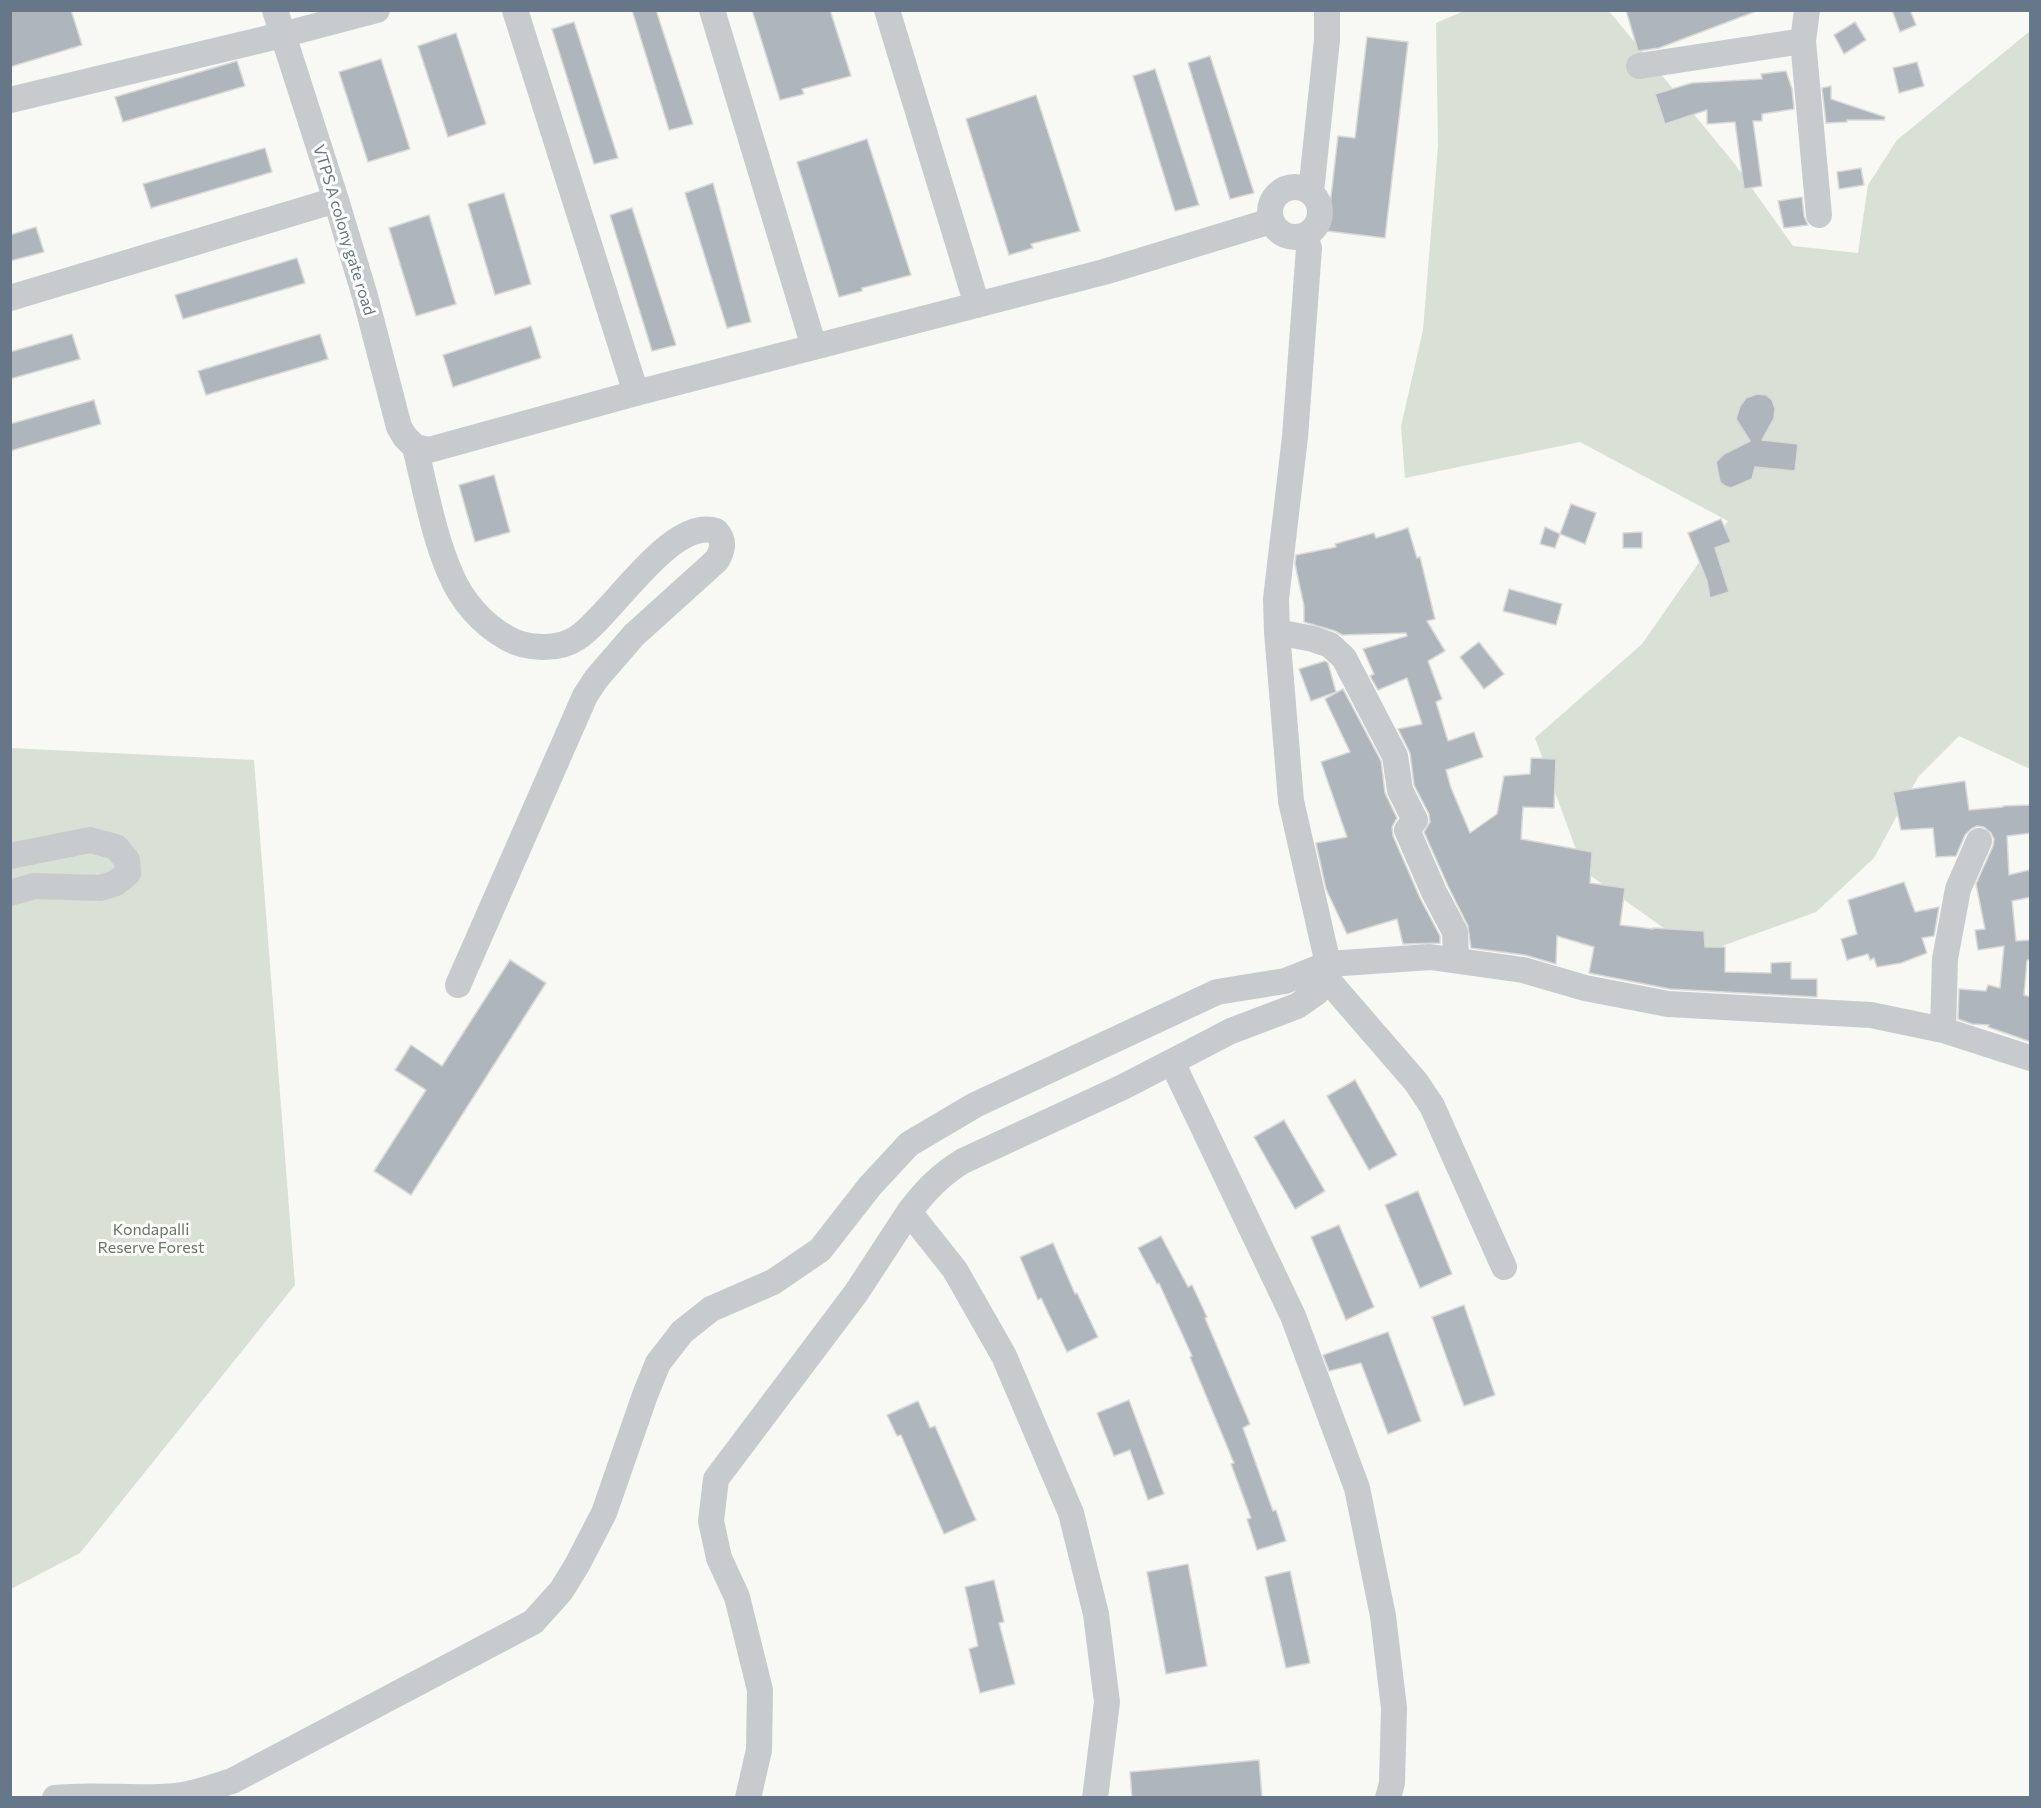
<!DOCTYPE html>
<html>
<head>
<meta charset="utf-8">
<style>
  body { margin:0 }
  #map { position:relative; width:2041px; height:1808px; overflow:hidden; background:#f8f8f5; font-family:Commissioner,sans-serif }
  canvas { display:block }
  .frame { position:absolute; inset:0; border:12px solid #657788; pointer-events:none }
</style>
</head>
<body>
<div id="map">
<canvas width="2041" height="1808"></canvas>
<div class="frame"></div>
</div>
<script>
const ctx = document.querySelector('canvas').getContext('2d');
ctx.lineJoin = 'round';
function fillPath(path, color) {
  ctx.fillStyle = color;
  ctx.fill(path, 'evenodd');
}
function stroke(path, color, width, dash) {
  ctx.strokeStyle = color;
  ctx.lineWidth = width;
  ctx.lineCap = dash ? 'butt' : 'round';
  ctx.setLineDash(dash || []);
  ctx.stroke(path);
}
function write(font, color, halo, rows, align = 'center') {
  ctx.font = font + ' Commissioner,sans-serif';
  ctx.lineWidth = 6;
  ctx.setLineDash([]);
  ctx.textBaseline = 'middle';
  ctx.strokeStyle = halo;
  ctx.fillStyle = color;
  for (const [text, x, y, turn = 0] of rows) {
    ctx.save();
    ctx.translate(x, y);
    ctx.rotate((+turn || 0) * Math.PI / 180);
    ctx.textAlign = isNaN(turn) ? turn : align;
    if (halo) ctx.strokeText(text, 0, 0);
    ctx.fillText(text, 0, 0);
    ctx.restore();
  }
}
fillPath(new Path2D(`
  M1464 11H1609L1734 163 1793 246 1858 253 1868 185 1897 140 2030 31V769L1959 736 1918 777 1874 858 1816 912 1700 954 1584 871 1535 738 1642 644 1728 521 1580 442 1405 478 1401 426 1423 330 1438 146 1436 23Z
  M10 748 254 760 295 1285 80 1553 11 1589Z`), '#d9e0d5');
const building = new Path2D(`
  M10 10H71L82 45 10 67Z
  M632 10H656L693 124 669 130Z
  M752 10H830L851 76 802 89 804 94 780 100Z
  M1626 10H1754V12L1659 48 1638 51Z
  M1892 10H1910L1916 25 1900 32Z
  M574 22 618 158 594 164 552 29Z
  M1855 22 1866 40 1844 54 1834 35Z
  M456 33 486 124 448 137 418 46Z
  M1367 37 1408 42 1385 238 1327 231 1338 136 1355 138Z
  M1210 56 1254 193 1230 199 1188 63Z
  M381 59 410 149 368 162 339 72Z
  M237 61 245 86 123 122 115 97Z
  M1917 62 1924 86 1899 93 1893 68Z
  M1155 69 1199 205 1175 211 1133 76Z
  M1786 71 1792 89 1794 109 1762 114V121H1753L1762 186 1744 189 1735 122 1707 124V110L1665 124 1655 94 1692 83 1762 79 1761 74Z
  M1831 86V99L1885 117 1884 120H1847V122L1826 123 1822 88Z
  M1036 95 1080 231 1031 244 1033 248 1009 255 966 119Z
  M867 139 911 275 862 288V291L839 297 797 162Z
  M265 148 272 172 151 208 143 184Z
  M1861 168 1864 185 1839 189 1837 172Z
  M713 183 751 322 727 328 685 193Z
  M504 193 531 284 495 295 468 204Z
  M1802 197 1804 216 1808 225 1784 228 1778 201Z
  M632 208 676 345 652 351 610 215Z
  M429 215 456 304 416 316 389 228Z
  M36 227 44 252 10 261V235Z
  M297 258 305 283 183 319 175 295Z
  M531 326 541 358 453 387 443 355Z
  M72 334 80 359 10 379V352Z
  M320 334 328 359 206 395 198 371Z
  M1757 394 1766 395 1772 400 1775 409 1774 418 1762 440 1798 444 1795 471 1755 467 1752 479 1731 488 1725 486 1720 482 1716 462 1724 454 1750 441 1736 419 1740 406 1746 398Z
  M94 400 101 424 10 451V424Z
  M494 475 510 532 475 542 459 485Z
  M1571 504 1596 513 1585 544 1560 534Z
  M1721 519 1731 542 1715 548 1729 592 1710 598 1707 581 1688 533Z
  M1545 527 1560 534 1555 548 1540 544Z
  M1408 528 1417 558 1420 557 1435 619 1427 621 1445 651 1428 661 1442 699 1436 702 1448 741 1474 732 1483 757 1446 770 1451 788 1470 833 1497 814 1504 776 1530 774 1531 758 1556 759 1554 808 1523 807 1521 839 1592 852 1590 883 1625 888 1620 925 1653 929V928L1704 931 1705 947H1725V972L1771 973V963L1791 962V979H1817V997L1670 989 1589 973 1594 947 1557 936 1556 964 1525 955 1471 948 1468 926 1448 886 1424 832 1430 822 1429 814 1414 785 1410 753 1398 729 1422 724 1407 678 1378 690 1370 676 1374 674 1363 649 1407 636 1406 633 1342 635 1335 631 1304 622V606L1295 564 1296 555 1336 547 1335 544 1374 533 1376 538Z
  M1642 532V548H1623V533Z
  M1509 589 1562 604 1556 625 1503 611Z
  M1479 642 1504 674 1484 689 1460 657Z
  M1325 661 1328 663 1336 692 1311 701 1299 669Z
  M1343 689 1381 761 1385 793 1397 818 1392 827 1393 836 1420 898 1440 936V943L1403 944 1397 919 1347 934 1326 889 1316 843 1347 837 1321 762 1350 752 1325 699Z
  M1965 781 1969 810 2003 807V806L2031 805V833L2007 836 2009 875 2029 870 2031 879V897L2012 901 2016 941 2031 940V960H2027L2024 995 2031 997V1042L1988 1027 1989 1025 1972 1024 1958 1019 1959 989 1986 991 1988 985 2000 988 2004 946 1978 950 1975 930 1985 929 1976 884 1993 846 1994 839 1991 833 1984 827 1977 826 1971 829 1965 835 1956 856 1936 857 1933 828 1901 830 1893 792Z
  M1904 882 1915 912 1939 907 1934 936 1922 938 1927 953 1901 963 1877 967 1874 958 1870 960 1868 954 1847 960 1841 939 1857 934 1848 900Z
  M510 960 546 983 411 1195 374 1171 426 1090 395 1070 411 1045 442 1066Z
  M1355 1080 1397 1155 1369 1170 1327 1096Z
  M1284 1120 1325 1191 1295 1209 1254 1137Z
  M1418 1191 1452 1274 1420 1288 1385 1205Z
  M1339 1225 1374 1307 1346 1320 1311 1237Z
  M1161 1236 1188 1287 1192 1285 1207 1317 1205 1318 1250 1424 1243 1428 1273 1511 1276 1510 1286 1541 1257 1550 1247 1519 1251 1518 1231 1464 1234 1463 1190 1357 1192 1356 1159 1283 1157 1284 1138 1248Z
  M1053 1243 1075 1294 1077 1293 1098 1337 1067 1352 1041 1298 1038 1300 1020 1257Z
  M1464 1305 1495 1395 1464 1406 1432 1317Z
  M1388 1332 1421 1421 1388 1434 1361 1363 1329 1371 1323 1355Z
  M1129 1400 1164 1494 1148 1500 1130 1450 1114 1456 1097 1413Z
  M918 1401 930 1428 935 1426 976 1520 944 1534 901 1435 897 1436 887 1415Z
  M1188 1564 1207 1666 1166 1674 1147 1572Z
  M1290 1571 1310 1663 1286 1668 1265 1577Z
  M994 1580 1004 1622 999 1623 1015 1684 980 1693 969 1649 978 1646 965 1587Z
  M1259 1760 1262 1797H1132L1130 1772Z`);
fillPath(building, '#aeb6bc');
stroke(building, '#d9dad7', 1.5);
stroke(new Path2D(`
  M275 10 336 200 365 296 399 427 405 437 415 447
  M515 10 636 393
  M712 10 814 347
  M887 10 977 305
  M1807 10 1803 41 1819 215
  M1639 66 1803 41
  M10 100 282 35 377 10
  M1270 212a25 25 0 1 1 50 0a25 25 0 1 1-50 0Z
  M1311 192 1327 40V10
  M10 298 336 200
  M415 447C425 487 434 538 451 575 462 601 482 624 507 638 526 649 558 651 577 638 612 615 671 516 716 531 725 541 723 549 717 560L634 635 596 679 585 696 458 985
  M415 447 429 450 636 393 1104 272 1271 221
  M1277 632 1313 639 1330 645 1344 658 1395 756 1400 790 1415 820 1407 830 1434 892 1455 932 1456 959
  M10 856 90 840 116 847 127 860 128 873 116 883 100 888 34 886 10 893
  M1326 978 1416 1082 1432 1106 1504 1267
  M1943 1030 1945 959 1958 889 1979 841
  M1172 1062 1293 1316 1357 1488 1383 1616 1394 1708 1392 1783 1388 1798
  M55 1798C97 1793 140 1801 182 1795 198 1793 215 1786 232 1781L533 1622 561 1591 577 1565 604 1513 645 1395 658 1363 682 1332 711 1309 773 1282 820 1250 870 1186 909 1144 975 1105 1217 992 1285 981 1328 964 1430 957 1523 970 1585 988 1668 1004 1871 1015 1943 1030 2030 1058
  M748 1798 759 1750 760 1690 737 1597 719 1558 711 1521 716 1479 856 1293 909 1212
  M1095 1798 1107 1702 1096 1614 1071 1513 1004 1356 955 1270 909 1212C925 1191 940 1175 963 1161L1123 1087 1231 1031 1297 1006 1317 992 1326 978 1328 964 1291 801 1277 632 1276 599 1295 437 1309 248 1305 236`), '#c7cbce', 26);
write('16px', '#657788', '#fff', [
  ["VTPS A colony gate road",344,230,73]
]);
write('16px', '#657960', '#fff', [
  ["Kondapalli",151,1230],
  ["Reserve Forest",151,1248]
]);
</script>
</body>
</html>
